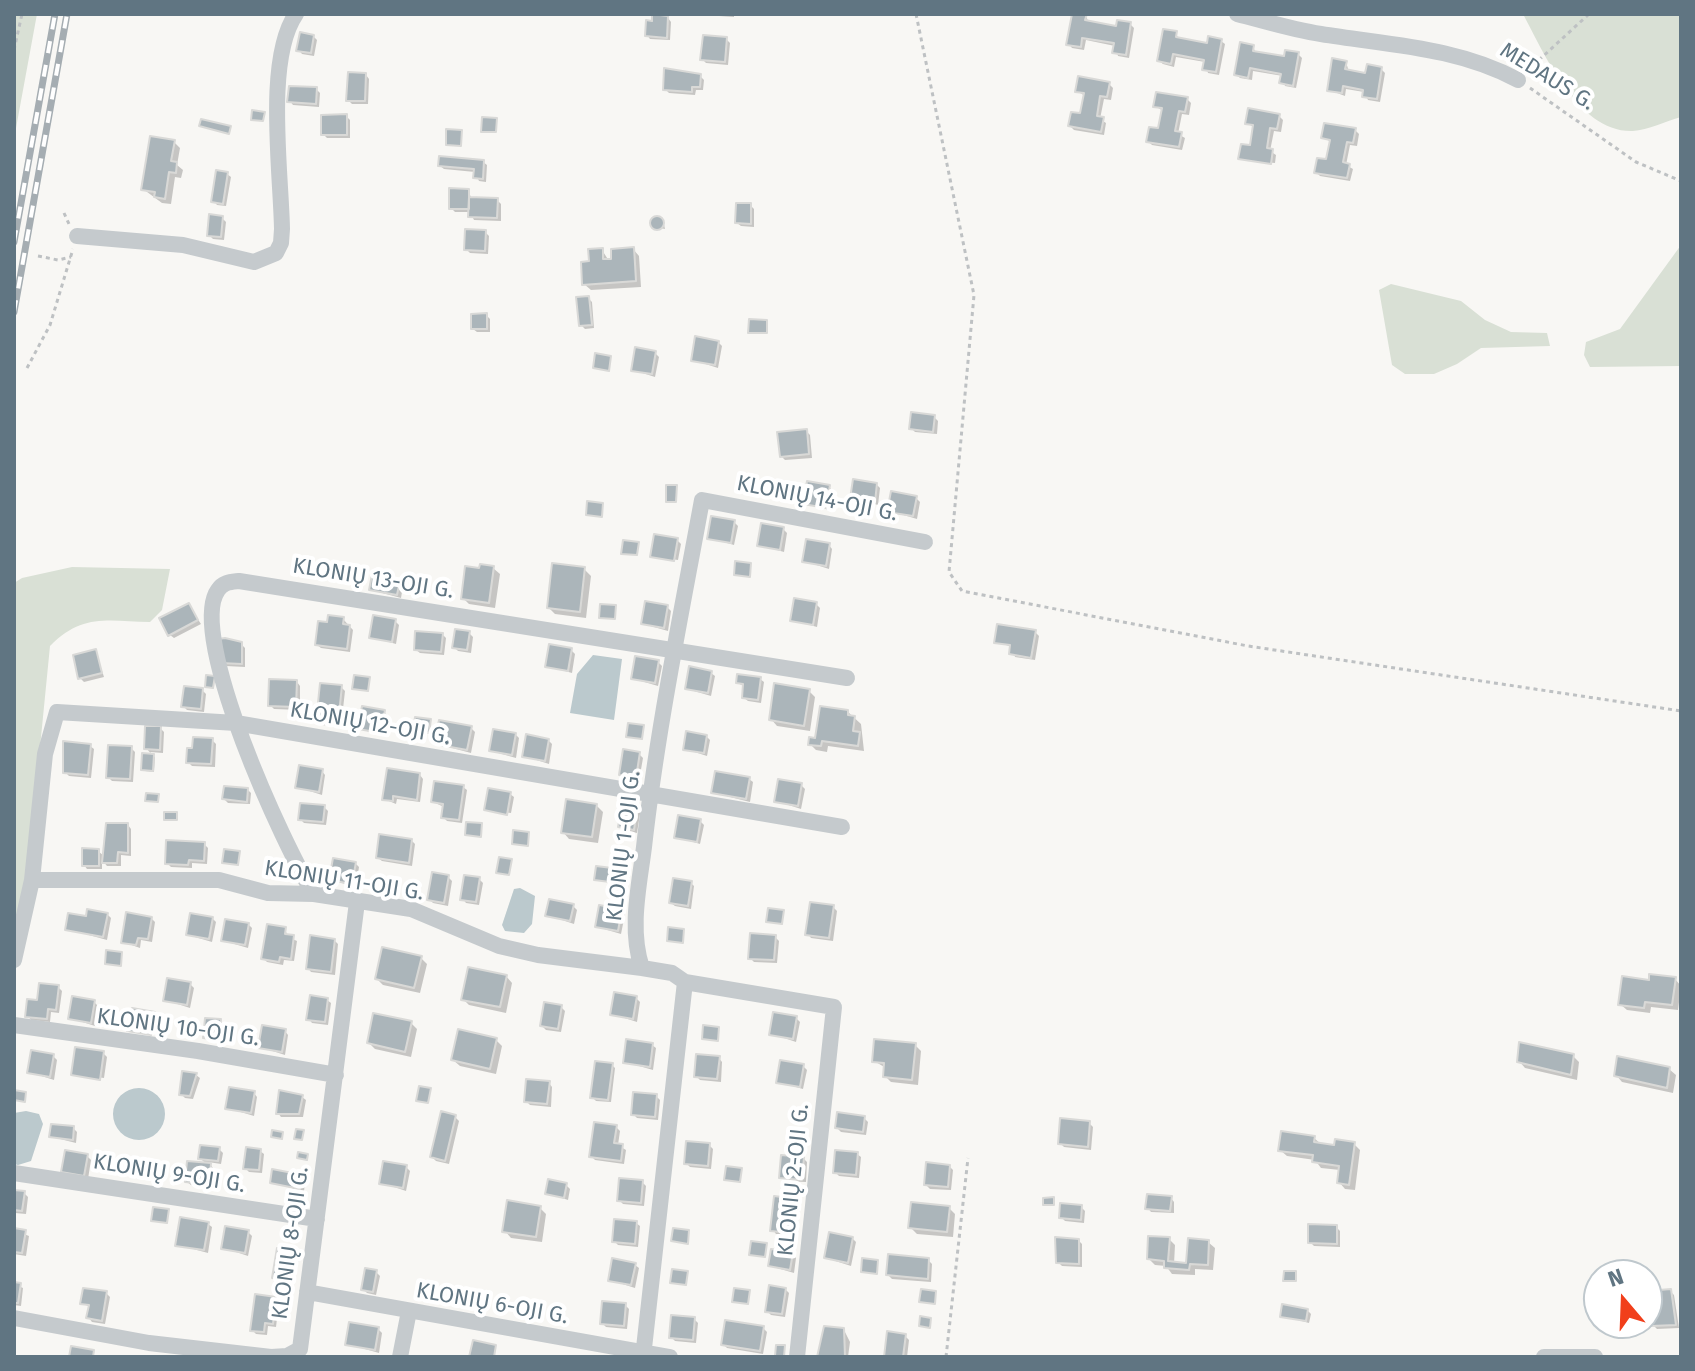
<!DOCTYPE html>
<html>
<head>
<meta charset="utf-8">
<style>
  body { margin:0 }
  #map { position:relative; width:1695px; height:1371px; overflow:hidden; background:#f8f7f4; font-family:"Fira Sans",sans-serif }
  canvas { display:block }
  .frame { position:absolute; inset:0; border:16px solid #607582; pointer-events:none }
  .north { position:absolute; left:1583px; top:1259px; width:80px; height:80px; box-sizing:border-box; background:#fff; border:2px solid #bfc8cd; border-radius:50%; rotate:341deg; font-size:22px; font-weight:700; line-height:32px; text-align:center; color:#607582 }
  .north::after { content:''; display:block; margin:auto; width:28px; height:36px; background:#f13f1b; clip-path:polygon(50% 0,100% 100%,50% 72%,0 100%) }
</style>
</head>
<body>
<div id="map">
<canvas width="1695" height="1371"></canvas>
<div class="frame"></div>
<div class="north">N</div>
</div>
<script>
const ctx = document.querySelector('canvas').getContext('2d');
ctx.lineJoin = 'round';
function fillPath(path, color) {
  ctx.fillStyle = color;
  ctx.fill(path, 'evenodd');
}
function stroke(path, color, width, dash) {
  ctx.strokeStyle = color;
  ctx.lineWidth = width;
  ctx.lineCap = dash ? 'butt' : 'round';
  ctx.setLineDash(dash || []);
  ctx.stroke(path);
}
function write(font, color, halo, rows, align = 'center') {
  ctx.font = font + ' "Fira Sans",sans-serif';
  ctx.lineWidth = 8;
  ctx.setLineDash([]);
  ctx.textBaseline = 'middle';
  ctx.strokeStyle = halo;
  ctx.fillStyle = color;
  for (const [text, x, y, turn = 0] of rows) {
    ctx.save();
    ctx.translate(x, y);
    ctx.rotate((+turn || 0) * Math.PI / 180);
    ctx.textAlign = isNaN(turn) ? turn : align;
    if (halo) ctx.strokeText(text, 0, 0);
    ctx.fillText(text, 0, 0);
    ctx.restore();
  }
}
fillPath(new Path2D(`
  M14 14H37L14 139Z
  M1523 14H1681V117C1666 121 1648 130 1633 131 1578 133 1544 53 1523 14Z
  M1681 245V366L1590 367 1584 355 1586 342 1620 329Z
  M1391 284 1461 301 1485 320 1511 332 1547 333 1550 346 1481 348 1457 364 1434 374H1405L1392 365 1379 290Z
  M72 567 170 569 162 610 150 622C108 621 82 613 50 646L27 879 14 939V583L22 578Z`), '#d9e0d5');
fillPath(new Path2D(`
  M593 655 622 659 614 720 570 713 577 674Z
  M520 888 535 896 532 924 524 933 505 931 502 925 514 889Z
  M113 1114a26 26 0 1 1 52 0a26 26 0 1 1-52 0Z
  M26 1111 39 1114 43 1124 31 1161 18 1165 14 1164V1113Z`), '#bbc9cd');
fillPath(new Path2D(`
  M718 14H734V17L719 16Z
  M1086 16 1089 23 1118 28 1130 24 1134 28 1129 58 1118 56 1115 46 1086 40 1084 50 1072 48 1069 44Z
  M668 18 671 22 670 40 650 39 647 35Z
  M1176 33 1179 40 1208 45 1221 41 1225 44 1219 75 1208 73 1205 62 1176 57 1174 67 1163 64 1159 61Z
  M313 36 317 40 314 56 302 54 299 50Z
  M726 39 730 43 728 65 706 63 702 59Z
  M1253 47 1256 53 1285 59 1298 54 1302 58 1296 88 1285 86 1283 76 1253 71 1252 80 1240 78 1236 74Z
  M1346 62 1349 72 1367 75 1381 69 1385 73 1380 102 1368 100 1364 92 1346 89 1345 96 1329 90Z
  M366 75 369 79 368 104H352L348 100Z
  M700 76 704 80 703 90H696L695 95 669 93 665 89Z
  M1109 84 1113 88 1111 100 1104 99 1100 119 1106 123 1104 135 1074 130 1070 126 1081 116 1085 96 1077 91Z
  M316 89 320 93 319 107 293 105 290 101Z
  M1187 99 1191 103 1189 115 1182 114 1178 134 1185 138 1182 150 1152 145 1148 141 1160 131 1163 111 1155 106Z
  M346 116 350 120V138H327L323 134Z
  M1279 116 1283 120 1281 132 1274 131 1270 151 1276 155 1275 163 1242 160 1251 147 1255 128 1247 123Z
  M1355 130 1359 134 1357 146 1350 145 1346 165 1353 169 1350 181 1320 176 1316 172 1328 162 1331 142 1323 137Z
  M174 142 180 148 177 165 183 170 181 178 175 177 171 204 162 203 143 189Z
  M483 162 487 165 486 182 479 181 475 172 444 169 440 166Z
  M227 174 231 177 226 206 217 205 214 201Z
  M468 191 472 199 497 200 501 204V221L474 220 470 212H455L451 208Z
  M750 205 754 209V227L741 226 737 223Z
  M222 218 226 222 224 240 213 239 209 235Z
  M663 220 665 229 651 226V222Z
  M485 232 489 236 488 254 470 253 466 249Z
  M633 249 639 256 641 287 591 290 584 284 591 263 602 250 609 261Z
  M588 298 592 302 594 328 585 329 581 325Z
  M486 315 490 319V332H477L473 329Z
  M718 342 722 346 718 368 693 360Z
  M655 353 659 357 655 377 633 370Z
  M934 417 938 421 937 434 915 432 911 428Z
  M806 431 810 435 812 458 785 460 781 456Z
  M876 484 880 488 878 505 852 498Z
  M829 487 833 491 829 510 805 503Z
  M916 498 920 502 917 519 890 511Z
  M734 522 738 526 734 545 709 538Z
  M783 529 787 533 784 552 759 545Z
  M677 540 681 544 678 560 652 556Z
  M829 545 832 549 829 569 804 561Z
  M493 568 500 574 495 608 469 604 463 598Z
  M584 569 591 576 586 618 555 614 549 608Z
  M399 582 403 586 401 598 371 590Z
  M816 604 820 608 817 627 792 620Z
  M189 606 201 624 174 638 170 635Z
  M667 607 671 611 668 631 643 624Z
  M343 619 353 630 350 652 321 648 317 645 329 624Z
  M395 621 399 625 396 644 371 637Z
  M1035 632 1039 636 1035 660 1015 657 1012 647 997 642Z
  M469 633 473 637 471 653 458 651 454 647Z
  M442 634 446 638 444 655 420 653 416 650Z
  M241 644 245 648V667L226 666 222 662Z
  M571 650 575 654 572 673 547 666Z
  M96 652 104 677 84 682 80 678Z
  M658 662 662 666 658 686 634 679Z
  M711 673 715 676 711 696 687 689Z
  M760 679 764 682 761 703 748 701 744 698 745 687 738 683Z
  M297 682 300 686V710L274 709 270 705Z
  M341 687 345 691 341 727 322 725 318 721Z
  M202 690 206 694 204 712 187 710 183 706Z
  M809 691 815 697 810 731 777 726 771 719Z
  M384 712 388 716 384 736 360 729Z
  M848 712 861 724 864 751 828 746 827 752 816 750 810 744Z
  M160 728 164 732 163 753 150 752 155 757 154 772 145 771 153 756 146 748Z
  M471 728 475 732 471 753 437 744Z
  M515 734 519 738 516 758 491 751Z
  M706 736 710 740 707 756 685 749Z
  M212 740 216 744 215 767 192 766 188 762Z
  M548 740 552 744 549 764 524 756Z
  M90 746 94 749 91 778 69 776 65 772Z
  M131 748 135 752 133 782 112 781 108 777Z
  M639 754 643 758 639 781 625 779 621 775Z
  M322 771 325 775 322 795 297 787Z
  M420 775 423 779 420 802 397 799 396 804 384 799Z
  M749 779 753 782 750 802 714 793Z
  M801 785 805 789 801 809 776 801Z
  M463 787 467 790 462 823 447 821 443 817 444 807 433 802Z
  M248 790 251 793 250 804 228 803 224 799Z
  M510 794 514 797 511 813 486 810Z
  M637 804 641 808 637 833 624 830 621 827Z
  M597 806 603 812 598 843 569 839 563 832Z
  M324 807 328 811 326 825 304 823 300 819Z
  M700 821 704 825 700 844 676 837Z
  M128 825 131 829V856L121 855V866H107L102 860V869H87L84 865 98 851 104 856Z
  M411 840 415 844 412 866 382 861 378 858Z
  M204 844 208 848 207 864 192 863V868L171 867 167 863Z
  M355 863 359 867 356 887 331 880Z
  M448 877 452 881 448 906 433 903 429 899Z
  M479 879 483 883 479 905 466 903 463 899Z
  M691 883 694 886 691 909 675 906 671 903Z
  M573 906 577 910 574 924 547 915Z
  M833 907 837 911 833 941 811 938 808 934Z
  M621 910 625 914 621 934 597 927Z
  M107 914 111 918 107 940 67 929Z
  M151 918 155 922 152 942 141 940 140 948 123 942Z
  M212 918 216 922 212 942 188 935Z
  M248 924 252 928 248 948 224 941Z
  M285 929 288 937 297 941 294 961 284 960 283 965 267 962 263 958Z
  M775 937 779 941 777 963 754 962 750 958Z
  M335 941 338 944 335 975 311 972 308 968Z
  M421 958 427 964 420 993 383 985 377 979Z
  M506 976 512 983 506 1013 469 1005 463 999Z
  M1675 979 1681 986 1678 1010 1651 1007 1650 1013 1627 1010 1620 1004 1650 982Z
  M190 984 194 988 190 1008 165 1000Z
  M58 987 62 991 59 1013 51 1012 50 1022 31 1020 28 1016Z
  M636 998 640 1002 637 1022 612 1014Z
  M327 1000 331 1003 328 1025 312 1023 309 1019Z
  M94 1002 98 1006 95 1026 70 1018Z
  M561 1007 565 1011 561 1032 546 1030 542 1026Z
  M154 1014 158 1018 155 1034 130 1030Z
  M796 1018 800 1022 796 1042 772 1034Z
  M220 1021 224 1025 222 1042 209 1041 205 1037Z
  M411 1023 417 1029 411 1057 375 1049 369 1043Z
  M285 1031 288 1035 285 1055 260 1047Z
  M496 1040 502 1046 496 1074 460 1066 453 1060Z
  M652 1045 656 1048 653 1070 625 1062Z
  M915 1045 921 1051 918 1085 891 1082 885 1076 886 1068 874 1061Z
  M103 1053 107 1057 104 1078 73 1074Z
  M53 1056 57 1060 54 1080 29 1072Z
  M1573 1056 1579 1062 1577 1080 1525 1068 1519 1061Z
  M719 1058 722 1062 721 1082 700 1080 696 1076Z
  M612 1065 615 1068 611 1102 596 1101 592 1097Z
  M803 1066 807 1070 803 1089 778 1082Z
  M1669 1069 1676 1075 1673 1093 1622 1082 1616 1075Z
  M196 1075 200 1078 193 1099 185 1098 181 1094Z
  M549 1083 552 1087 551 1107 530 1105 526 1101Z
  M254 1093 257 1097 254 1116 227 1108Z
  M656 1096 660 1100 658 1120 637 1118 633 1114Z
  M302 1097 306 1100 303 1117H281L278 1113Z
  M455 1117 459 1121 449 1164 436 1161 432 1157Z
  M864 1118 868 1122 866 1135 841 1132 837 1128Z
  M1089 1123 1093 1127 1091 1150 1064 1147 1060 1143Z
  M616 1127 620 1131 618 1145 626 1150 624 1164 595 1160 591 1156Z
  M73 1128 77 1132 76 1143 52 1137Z
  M1314 1138 1321 1144 1336 1147 1354 1144 1360 1150 1355 1190 1345 1189 1339 1182 1340 1170 1321 1168 1315 1160 1287 1156 1280 1150Z
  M709 1145 713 1149 711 1169 690 1167 686 1163Z
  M219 1149 223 1153 221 1164 208 1162 214 1169 213 1180 208 1179 207 1187 191 1185 187 1182 207 1165 200 1158Z
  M260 1151 264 1154 262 1173 249 1172 245 1168Z
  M857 1154 861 1157 859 1178 839 1176 835 1172Z
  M87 1156 91 1160 88 1179 67 1176Z
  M804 1159 807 1162 806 1182 785 1181 781 1177Z
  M949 1166 953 1170 951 1190 930 1189 926 1185Z
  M406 1167 410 1171 406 1191 382 1183Z
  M302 1177 305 1181 304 1192 272 1182Z
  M642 1182 646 1186 644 1206 623 1204 619 1200Z
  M566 1185 570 1189 568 1200 547 1193Z
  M24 1193 28 1197 26 1214 15 1213 14 1220V1196Z
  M1171 1198 1174 1202V1213L1151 1212 1148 1208Z
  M796 1201 800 1205 796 1236 776 1234 773 1230Z
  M1081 1207 1085 1211 1084 1223 1065 1221 1061 1217Z
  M540 1208 546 1214 542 1242 511 1238 505 1231Z
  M949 1208 955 1214 953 1237 917 1234 910 1227Z
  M636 1223 640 1226 638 1247 618 1245 614 1241Z
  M208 1224 212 1227 208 1253 178 1245Z
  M1336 1227 1340 1231V1247L1314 1246 1310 1242Z
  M14 1230 29 1236 26 1256 14 1254Z
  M248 1232 252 1236 248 1256 224 1248Z
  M852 1238 856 1242 851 1266 826 1258Z
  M1169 1239 1175 1245 1174 1264 1188 1265 1208 1242 1215 1248 1213 1270 1195 1269V1275L1172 1274 1166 1266 1155 1265 1149 1259Z
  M1078 1240 1082 1244V1267L1062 1266 1058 1262Z
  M293 1252 297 1256 293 1284 278 1281 274 1277Z
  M792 1254 796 1258 794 1273 770 1266Z
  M928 1260 932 1264 931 1282 892 1279 888 1275Z
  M635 1265 639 1268 635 1288 610 1280Z
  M376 1272 380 1276 376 1295 367 1293 363 1289Z
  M14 1284 23 1288 21 1306 14 1305Z
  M785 1289 789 1293 785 1317 771 1315 767 1311Z
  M1670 1291 1674 1295 1679 1328 1657 1329 1653 1325Z
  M106 1293 110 1297 105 1324 92 1322 89 1318 90 1307 82 1303Z
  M275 1299 279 1302 276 1327 268 1326 267 1335 256 1334 252 1330Z
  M625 1305 629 1309 627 1329 606 1327 602 1323Z
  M1307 1310 1311 1314 1309 1323 1282 1316Z
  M694 1319 698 1323 696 1343 675 1341 671 1337Z
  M763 1328 767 1332 763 1354 727 1348 723 1344Z
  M378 1329 382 1333 379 1353 347 1344Z
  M844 1330 850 1342 848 1357H820Z
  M905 1336 909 1340 907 1357H886Z`), '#0003');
const building = new Path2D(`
  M652 14 668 16 667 38 645 36 646 20 652 21Z
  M1072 14H1087L1085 20 1116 26 1117 20 1131 22 1126 55 1112 53 1114 43 1082 38 1081 47 1066 45Z
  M1163 29 1177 31 1176 37 1207 43 1208 36 1222 39 1216 72 1202 70 1204 60 1173 54 1171 64 1157 61Z
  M300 32 314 35 311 53 296 51Z
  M703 35 727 37 725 62 700 60Z
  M1240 42 1254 45 1253 51 1284 56 1285 50 1299 52 1293 86 1279 83 1281 74 1250 68 1248 78 1234 75Z
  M1332 58 1347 61 1345 69 1365 73 1367 64 1382 67 1377 99 1362 97 1363 90 1343 86 1342 93 1327 91Z
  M664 68 701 74 700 87H692V92L663 90Z
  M348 72 366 73 365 101H346Z
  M1078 76 1110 82 1107 97 1100 96 1097 116 1104 117 1101 132 1068 126 1071 112 1080 113 1084 93 1075 92Z
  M289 86 317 87 316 104 287 102Z
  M1156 92 1188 97 1185 112 1179 111 1175 131 1182 132 1179 147 1146 142 1149 127 1158 128 1162 108 1153 107Z
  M1248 108 1280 114 1277 129 1270 128 1267 148 1273 149 1271 164 1238 159 1241 144 1250 145 1253 125 1245 124Z
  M252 110 265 112 263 121 251 120Z
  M347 114V135H321V115Z
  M482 117 497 118 496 132H481Z
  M201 119 231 126 229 134 199 126Z
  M1324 123 1356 128 1353 143 1347 142 1343 162 1350 164 1347 178 1314 173 1317 158 1326 159 1330 140 1321 138Z
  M446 129 462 130 461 146 446 145Z
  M150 136 175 140 171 161 177 162 176 173 169 172 165 199 154 197 155 192 141 190Z
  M439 156 484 160 483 179 473 178 474 169 438 166Z
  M216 170 228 172 223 204 211 202Z
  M449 188 469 189V209H449Z
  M469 197 498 198 497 218 468 217Z
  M736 203H751V224L735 223Z
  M209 214 223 216 221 237 207 236Z
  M650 223a7 7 0 1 1 14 0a7 7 0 1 1-14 0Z
  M465 229 486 230 485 251 464 250Z
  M634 247 636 281 582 285 581 262 589 261 588 249 603 248V259H611V249Z
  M589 296 592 325 579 326 576 297Z
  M487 313V329H471V314Z
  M749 319 767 320V333H748Z
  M695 336 719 341 715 365 691 361Z
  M635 347 656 351 652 374 631 371Z
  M595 353 611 356 609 371 593 368Z
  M911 412 935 415 933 432 909 429Z
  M807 429 809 454 780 457 777 432Z
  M853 479 877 483 875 502 850 499Z
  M807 481 830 485 826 508 803 504Z
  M666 485H677L676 502H666Z
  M891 491 917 496 913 516 887 512Z
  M587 501 603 503 602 517 586 515Z
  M711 516 735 520 731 543 707 539Z
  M761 523 784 527 780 550 757 546Z
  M654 534 678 538 674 561 650 557Z
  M806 539 830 543 826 566 802 562Z
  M623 540 639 542 637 555 621 554Z
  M735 561 751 563 750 577 734 575Z
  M552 563 585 567 580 612 547 608Z
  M480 564 494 566 489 603 461 599 465 566 479 568Z
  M372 575 400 580 397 595 369 590Z
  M794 598 817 602 813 625 790 621Z
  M645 601 668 605 664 628 641 624Z
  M189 603 198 620 168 636 159 618Z
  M600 604 616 605 615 619 599 618Z
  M328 615 344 617 343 624 350 625 347 649 315 645 318 621 327 622Z
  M373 615 396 619 392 642 369 638Z
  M997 624 1036 630 1031 658 1009 654 1010 645 994 643Z
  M455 629 470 631 467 650 452 648Z
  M415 631 443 633 441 652 414 650Z
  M225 638 242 642V664L220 663 218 639Z
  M549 644 572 648 568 671 545 667Z
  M96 649 102 673 78 679 73 655Z
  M635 656 659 660 655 683 631 679Z
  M689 666 712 671 708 693 685 689Z
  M737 674 761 677 758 700 742 698 743 684 736 683Z
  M206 675 215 676 213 688 205 687Z
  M354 675 370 677 368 691 352 689Z
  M269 679 297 680 296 707 268 706Z
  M320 683 342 685 338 724 316 722Z
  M774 683 810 689 804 726 769 720Z
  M184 686 203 688 201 709 181 707Z
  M362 706 385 710 381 733 358 729Z
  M820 706 848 710V715L855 716 853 731 860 732 858 746 822 741 821 746 808 745 809 737 815 738Z
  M415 717 431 719 429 733 413 731Z
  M439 720 472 726 467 750 434 744Z
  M628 723 644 725 642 739 626 737Z
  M145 726H161L160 750 144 749Z
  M493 729 516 733 512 755 489 751Z
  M686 731 707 735 704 753 683 750Z
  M526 734 549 739 545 761 522 757Z
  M193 737 213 738 211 764 186 763 187 748H192Z
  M63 741 91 744 88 775 63 773Z
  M108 745 132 746 130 779 106 778Z
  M623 749 640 752 636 778 619 775Z
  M142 753 154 754 153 771 141 770Z
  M299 765 323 769 319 792 295 788Z
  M387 768 420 773 417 800 393 796V801L382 800Z
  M715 771 750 777 746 799 711 793Z
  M778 779 802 783 798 806 774 802Z
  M434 781 464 785 459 820 441 818 443 804 431 802Z
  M224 786 248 788 247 802 222 799Z
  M488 788 511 792 507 815 484 810Z
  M146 793 159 794 158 802 145 801Z
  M566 799 597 804 592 837 561 833Z
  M623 800 638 802 634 830 618 827Z
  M300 803 325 805 323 822 298 820Z
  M164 812H177V820H164Z
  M678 815 701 819 697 842 674 838Z
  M466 822 482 823 481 837 465 835Z
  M106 823H128V853L118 852 117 863H102Z
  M513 830 529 832 528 846 512 844Z
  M379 834 412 839 409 863 376 858Z
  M166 840 205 842 204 861 189 860 188 865 165 864Z
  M82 848 99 849V866H82Z
  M224 849 240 851 238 865 222 863Z
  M499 857 512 859 509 875 496 873Z
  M333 858 356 862 352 884 329 880Z
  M596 866 612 868 610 882 594 880Z
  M432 872 449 875 444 903 427 900Z
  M464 875 480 877 476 902 460 900Z
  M673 878 692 881 688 906 669 903Z
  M549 899 574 904 570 921 545 916Z
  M810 902 834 905 829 938 805 935Z
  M599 905 622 909 618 931 595 927Z
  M768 908 784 910 782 924 766 922Z
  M87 909 108 913 103 937 65 930 68 913 86 916Z
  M126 912 152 917 148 939 138 938 136 945 121 943Z
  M190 913 213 917 209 939 186 935Z
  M225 919 249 923 245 945 221 941Z
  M267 924 286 927 285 934 294 935 291 959 280 957 279 962 261 959Z
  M668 927 684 929 683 943 667 941Z
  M750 933 776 935 774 960 748 959Z
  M310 935 335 939 331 972 306 969Z
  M382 947 422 956 414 988 375 979Z
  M106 950 122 952 121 966 105 964Z
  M468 967 507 975 500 1007 461 1000Z
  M1649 974 1676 977 1672 1005 1645 1002 1644 1008 1618 1005 1622 976 1649 980Z
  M167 978 191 982 187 1005 163 1001Z
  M39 983 59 985 56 1010 48 1009 47 1019 25 1017 27 999 37 1000Z
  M614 992 637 996 633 1019 610 1015Z
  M310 995 328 998 325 1022 306 1020Z
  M72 996 95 1000 91 1023 68 1019Z
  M544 1002 562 1005 558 1029 540 1026Z
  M132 1008 155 1012 151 1035 127 1031Z
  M773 1012 797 1016 793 1039 769 1035Z
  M373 1013 412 1021 405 1052 367 1043Z
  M205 1018 221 1019 219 1040 203 1038Z
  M262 1025 286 1029 282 1052 258 1048Z
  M703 1025 719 1027 718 1041 702 1039Z
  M458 1029 497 1038 490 1069 451 1060Z
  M626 1039 653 1043 650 1067 623 1063Z
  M874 1039 916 1043 912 1080 883 1077 884 1063 872 1062Z
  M1519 1042 1574 1054 1571 1075 1517 1062Z
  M75 1047 104 1051 100 1080 71 1075Z
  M31 1050 54 1054 50 1077 27 1073Z
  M696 1054 720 1056 717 1079 694 1077Z
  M1617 1056 1670 1067 1667 1088 1614 1076Z
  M780 1060 804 1064 800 1087 776 1083Z
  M595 1061 613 1063 608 1100 590 1098Z
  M182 1071 197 1073 190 1096 179 1095Z
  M526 1079 550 1081 547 1104 524 1102Z
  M419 1086 431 1088 428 1103 416 1101Z
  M229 1087 255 1091 251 1113 225 1109Z
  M14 1090 26 1092 25 1102 14 1100Z
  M279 1090 303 1095 299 1114H276Z
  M633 1092 657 1094 655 1117 631 1115Z
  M441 1111 456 1115 445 1161 430 1157Z
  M837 1112 865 1116 863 1132 835 1128Z
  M1060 1118 1090 1121 1088 1147 1058 1144Z
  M594 1122 617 1125 614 1143 623 1144 621 1161 589 1157Z
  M51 1124 74 1126 73 1140 49 1137Z
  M296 1129 304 1130 302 1140 294 1139Z
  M272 1130 283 1132 282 1139 271 1137Z
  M1281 1131 1315 1136 1314 1142 1334 1145 1335 1139 1355 1142 1349 1185 1337 1183 1339 1166 1312 1162 1313 1155 1278 1151Z
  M686 1141 710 1143 708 1166 684 1164Z
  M200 1145 220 1147 218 1161 198 1159Z
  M246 1147 261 1149 259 1170 243 1169Z
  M65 1150 88 1154 84 1176 61 1172Z
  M835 1150 858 1152 856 1175 833 1173Z
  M298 1152 308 1154 307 1160 297 1158Z
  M781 1155 804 1157 802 1180 779 1178Z
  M187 1161 211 1163 210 1177H204V1184L185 1182Z
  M383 1161 407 1165 403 1188 379 1184Z
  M926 1162 950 1165 948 1187 924 1185Z
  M726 1166 742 1168 740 1182 724 1180Z
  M272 1169 303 1175 300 1189 270 1183Z
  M619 1178 643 1180 641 1203 617 1201Z
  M548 1179 567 1183 564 1198 545 1194Z
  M14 1190 25 1191 22 1211 14 1210Z
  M1147 1194 1172 1196 1170 1211 1145 1209Z
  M774 1196 797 1199 793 1233 770 1231Z
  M1054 1197V1205H1043V1198Z
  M507 1200 541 1206 536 1237 502 1232Z
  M911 1202 950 1206 947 1232 908 1228Z
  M1060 1203 1082 1205 1081 1220 1059 1218Z
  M153 1207 169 1209 167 1223 151 1221Z
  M180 1217 209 1222 204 1250 175 1246Z
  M614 1219 637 1221 635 1244 612 1242Z
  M1308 1224 1337 1225V1244L1308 1243Z
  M225 1226 249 1230 245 1253 221 1249Z
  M14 1228 26 1230 22 1253 14 1252Z
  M673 1228 689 1230 688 1244 671 1241Z
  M829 1232 853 1237 848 1263 824 1258Z
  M1148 1236 1170 1237 1168 1261 1186 1263 1188 1238 1209 1240 1208 1265 1190 1264 1189 1270 1164 1268V1261L1147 1259Z
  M1055 1237 1079 1239V1264L1056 1263Z
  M751 1241 767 1243 765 1257 749 1255Z
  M277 1248 294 1250 289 1281 272 1278Z
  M771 1249 793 1252 790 1270 768 1266Z
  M888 1254 929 1258 928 1279 886 1275Z
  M612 1258 636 1263 631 1285 608 1281Z
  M862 1258 878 1260 877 1274 861 1272Z
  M365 1268 377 1270 373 1292 361 1290Z
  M672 1269 688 1271 686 1285 670 1283Z
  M1284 1271H1296V1281H1283Z
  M14 1282 21 1283 18 1303H14Z
  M769 1285 786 1288 782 1314 765 1312Z
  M83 1288 107 1291 102 1321 86 1318 89 1305 80 1304Z
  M734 1288 750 1290 748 1304 732 1302Z
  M921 1289 936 1291 935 1304 919 1302Z
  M1671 1289 1676 1325 1651 1326 1647 1291Z
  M255 1294 276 1297 273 1324 265 1323 264 1332 250 1331Z
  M602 1301 626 1303 624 1326 600 1324Z
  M1282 1304 1308 1309 1306 1321 1280 1317Z
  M671 1315 695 1317 693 1340 669 1338Z
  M920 1316 931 1318 930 1328 919 1326Z
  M725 1320 764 1326 760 1351 721 1345Z
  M349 1322 379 1327 375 1350 345 1345Z
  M824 1326 844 1328 845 1357H817Z
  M887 1331 906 1334 903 1357H884Z
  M473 1340 496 1345 494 1357H469Z
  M776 1345H785L784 1357 775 1356Z
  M71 1346 94 1350 93 1357H69Z`);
fillPath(building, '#abb5ba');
stroke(building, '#d9d9d7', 2);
stroke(new Path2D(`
  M916 14 974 295 949 572 962 591 1248 646 1681 711
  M14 50 22 14
  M1527 71 1589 14
  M1530 88 1636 162 1681 181
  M64 213 69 224
  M38 256 58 260 71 257
  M27 368 50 325 73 249
  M946 1357 968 1158`), '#bec1c3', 3, [4, 4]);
stroke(new Path2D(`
  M1237 14C1265 21 1293 30 1321 34 1388 45 1457 47 1518 80
  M77 236 183 245 254 262 276 253 281 243 282 229C281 172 265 59 296 14
  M32 880H219L268 893 314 894 411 909 499 946 538 955 642 968
  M314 894C285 849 186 634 218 590 223 582 231 582 239 581L847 678
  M14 960 32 880 45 754 57 712 236 723 842 827
  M685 982 834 1007 797 1357
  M14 1025 198 1051 336 1075
  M14 1173 317 1219
  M307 1292 670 1357
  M14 1318 149 1343 271 1357 287 1356 300 1349 357 902
  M400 1357 409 1311
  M643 1357 685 982 672 973 642 968C629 929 639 887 644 847 657 731 681 615 702 500L925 542
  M1544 1357H1595`), '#c5cacd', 16);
const rail = new Path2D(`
  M14 242 55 14
  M14 312 67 14`);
stroke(rail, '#a5adb2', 7);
stroke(rail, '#fff', 4, [12]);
write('22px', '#607582', '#fff', [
  ["MEDAUS G.",1547,77,32],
  ["KLONIŲ 14-OJI G.",817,499,11],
  ["KLONIŲ 13-OJI G.",373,579,9],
  ["KLONIŲ 12-OJI G.",370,724,10],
  ["KLONIŲ 1-OJI G.",624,846,-83],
  ["KLONIŲ 11-OJI G.",344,881,9],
  ["KLONIŲ 10-OJI G.",178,1028,8],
  ["KLONIŲ 9-OJI G.",169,1174,9],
  ["KLONIŲ 2-OJI G.",794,1180,-84],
  ["KLONIŲ 8-OJI G.",291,1243,-82],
  ["KLONIŲ 6-OJI G.",492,1304,10]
]);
</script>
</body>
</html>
